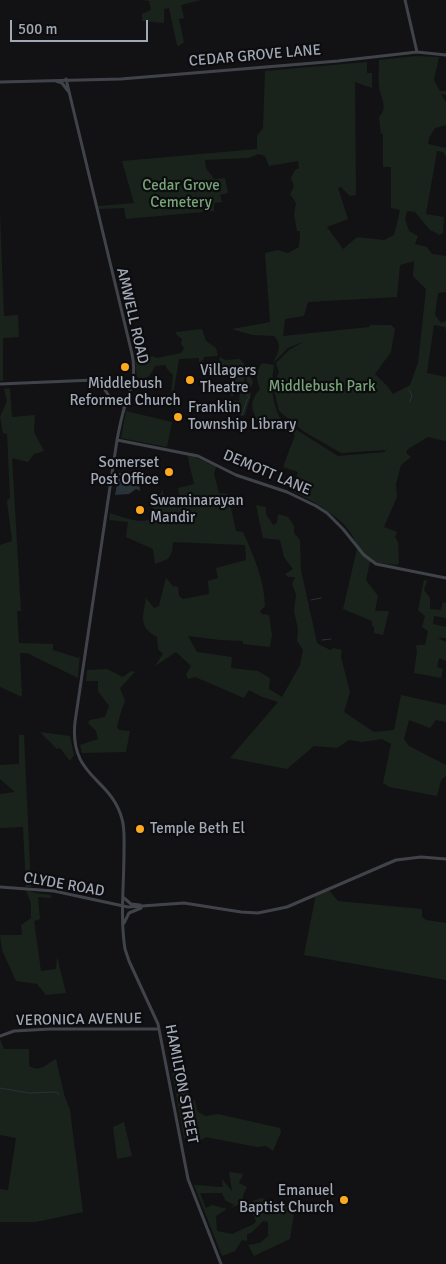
<!DOCTYPE html>
<html>
<head>
<meta charset="utf-8">
<style>
  body { margin:0 }
  #map { position:relative; width:446px; height:1264px; overflow:hidden; background:#121214; font-family:Signika,sans-serif }
  canvas { display:block }
  .scale { position:absolute; left:10px; top:20px; width:138px; height:22px; box-sizing:border-box; border:2px solid #a2a9b6; border-top:0; padding-left:6px; font-size:15px; line-height:18px; white-space:nowrap; color:#a2a9b6; -webkit-text-stroke:4px #0d0d0f; paint-order:stroke }
</style>
</head>
<body>
<div id="map">
<canvas width="446" height="1264"></canvas>
<div class="scale">500 m</div>
</div>
<script>
const ctx = document.querySelector('canvas').getContext('2d');
ctx.lineJoin = 'round';
function fillPath(path, color) {
  ctx.fillStyle = color;
  ctx.fill(path, 'evenodd');
}
function stroke(path, color, width, dash) {
  ctx.strokeStyle = color;
  ctx.lineWidth = width;
  ctx.lineCap = dash ? 'butt' : 'round';
  ctx.setLineDash(dash || []);
  ctx.stroke(path);
}
function write(font, color, halo, rows, align = 'center') {
  ctx.font = font + ' Signika,sans-serif';
  ctx.lineWidth = 4.5;
  ctx.setLineDash([]);
  ctx.textBaseline = 'middle';
  ctx.strokeStyle = halo;
  ctx.fillStyle = color;
  for (const [text, x, y, turn = 0] of rows) {
    ctx.save();
    ctx.translate(x, y);
    ctx.rotate((+turn || 0) * Math.PI / 180);
    ctx.textAlign = isNaN(turn) ? turn : align;
    if (halo) ctx.strokeText(text, 0, 0);
    ctx.fillText(text, 0, 0);
    ctx.restore();
  }
}
fillPath(new Path2D(`
  M141 0H201L181 5 184 18 179 19 184 42 179 46 177 45 169 8 164 9V23L142 21V14L151 10 149 1Z
  M416 56 439 57 434 80 440 91H446V95L441 94 446 102V125L435 128 429 138 428 144 446 148V156L443 152 437 151 426 214 444 217 443 233 440 235 430 230 415 212 407 211 405 219 409 231 418 236 415 244 427 247 432 254 446 256V292L438 293 435 315 441 323 446 321V331L445 327 434 325 427 373 446 377V441L428 437 408 449 406 453 411 457 401 465 396 484 397 497 384 527 397 532 395 537 398 542 399 563 397 565 370 562 366 580 378 596 375 611H389L383 635 374 633V627L372 626V621L343 609 357 549C354 521 313 502 291 490L298 472 283 467 295 435 266 418 260 427C253 411 247 404 260 389 256 377 255 373 262 363L274 365C271 386 271 400 281 420L338 456 385 452 390 440 386 450 341 453 303 431 279 411 273 386 279 372 276 363 289 350 305 341 288 348 273 363C278 353 283 345 274 336L252 335 232 329 270 322 265 253 278 250 288 253 299 247 300 231H297L294 215 296 203 290 194 294 187 291 178 295 170 299 168 298 161 269 166 265 156 258 154 249 158 205 160 206 168 214 179 225 178 228 193 220 195 222 202 214 203V211L126 219 124 208 99 209 98 206 134 203 122 161 257 149V136L263 128 265 71 367 62V73H372V88L355 82 356 195 350 196 341 187 338 188 348 219 327 227 343 249 357 237 384 240 394 235 400 210 391 208V167H383V134H381L379 117C389 107 380 98 379 86 378 77 379 69 379 60ZM414 261 413 276 426 289 418 363 410 385 393 394 388 387 375 374 391 352 395 329 391 325H370L369 327 283 336 285 319 304 316 308 302 397 297 400 265Z
  M0 214 4 316 18 315 19 337 3 338V379L5 380 0 381Z
  M202 329 206 341 216 348 218 355 217 356 204 357 203 360 200 361 203 362 202 369 199 367V358L179 359 173 396 171 395 173 375 168 370 165 365 155 366C151 373 148 383 137 377L135 361 141 357 144 360 152 356 157 358 181 353 184 348 181 344 182 339 176 334V332Z
  M220 357 225 360 240 359 245 365 243 368 247 369 253 382 251 387H248L246 377H244L245 386 251 394 245 415 241 416 240 413 241 404 230 400 239 401 240 391 234 390 233 396H231V390L235 389 237 386C234 377 227 374 218 373L217 374Z
  M10 388 12 417 35 415 34 432 44 451 34 454 28 462 12 458 21 611H17L19 643 53 644V650L79 658 80 652 78 678 27 653H20L22 697 0 687V545L12 541 7 501 10 497 7 434 3 433 0 417 7 401 4 389Z
  M126 411 172 422 167 447 121 438Z
  M187 454 216 466 214 474 219 493 228 494 236 531 243 532C254 557 264 579 265 606L260 611 262 614 269 615 272 635 270 647 243 644V641L220 640 188 636 197 652 232 657 231 668 258 671 270 678 269 689 282 697 300 665 303 650 297 641 298 629 294 611 296 594 292 584 295 577H288L285 574 293 569 284 557 280 540 263 538 256 505 266 507V514L273 525 277 523 278 514 288 517 294 526V533L300 540 301 570 317 643 330 650 333 648 342 650 341 657 350 692 344 712 374 732 394 730 401 695 446 705V722L436 720 430 728 409 720 404 739 409 746 446 765V776L441 780 437 796 389 787 383 783 391 744 382 739 362 742 349 740 337 748 314 746 287 769 230 758 278 702 260 696 249 690 244 698 195 677 188 679 186 674 191 666 176 652 155 666 163 654 158 649 157 637C138 627 143 616 146 598L154 608 159 606 166 578 173 586 178 587 179 596 183 599 209 594 208 581 218 578 216 568 246 560 245 545 173 542 172 552 168 559 155 564 153 549 126 537 128 522 109 520 110 513C123 517 143 526 154 517L151 496 161 494 162 489 166 505 181 502 178 488 194 484Z
  M424 580 427 581 424 590 430 598V609L441 610 443 602 446 603V618L434 616 433 624 446 627V638H438L446 642V661L439 658 437 667 443 669 441 678 414 673 417 651 416 645H425L428 631 422 627 425 616 418 610Z
  M107 669 123 677 131 671 135 672 120 688 125 701 120 715 117 727 119 730 130 731 126 752 82 753 80 745 98 739 96 731 88 723 90 720 105 717 109 706 98 691V681H86L87 670Z
  M40 732 70 736 74 755 70 761 60 748 57 749Z
  M19 735H24L31 887H26L23 827 0 828V794L15 792 0 779V765L19 764Z
  M328 889 338 901 422 909V917L426 920 446 923V980L304 955 316 894Z
  M26 890 36 893 51 895V898L38 897 40 919 34 921 41 971 56 969 57 957 66 993 46 995 37 984 16 981 2 950 0 935H22L21 925 31 918V904Z
  M0 1039 4 1049H29V1066C42 1073 45 1064 56 1059L64 1094 70 1110 83 1212 36 1222H0V1189L8 1190 16 1138 0 1135Z
  M171 1067H178L186 1076 187 1091 195 1102 198 1112 206 1116 218 1114 280 1128 281 1132 273 1151 266 1146 257 1147 206 1137 200 1141 184 1138Z
  M124 1122 132 1156 117 1159 113 1127Z
  M229 1172 243 1174 239 1183 247 1187 243 1195V1203L230 1208 234 1205 225 1200 222 1193H200L206 1208 212 1205 227 1209 216 1216 217 1231 232 1234 254 1224 256 1221 248 1203 261 1198 295 1206 290 1239 254 1256 248 1245 260 1243 268 1236V1222L263 1221 251 1233 247 1234V1241L242 1240 235 1251 222 1256 194 1185 223 1187 222 1179 232 1191Z`), '#1a231b');
fillPath(new Path2D(`
  M119 473 134 475 138 477 140 491 136 489 129 494 115 495Z`), '#273239');
stroke(new Path2D(`
  M224 371C237 377 239 390 250 397L247 400 242 415
  M409 390 412 395 410 402
  M311 600 321 598
  M322 640 331 639
  M0 1088 29 1093 56 1092 59 1094`), '#273239', 1);
stroke(new Path2D(`
  M405 0 417 52
  M66 79 132 354C137 376 130 388 124 409 121 419 119 430 117 440L75 722C69 778 111 777 122 819 125 829 124 842 124 853 124 884 120 918 125 949L129 961 158 1024 188 1179 221 1264
  M56 81 62 83 68 91
  M0 82 121 79 338 61 417 52 446 55
  M0 384 94 380 101 384 111 399 125 407
  M117 440 198 456 236 475 287 492 316 506 327 513 343 529 364 555 376 564 446 578
  M0 887 54 891 128 907 184 903 241 912 258 913 287 907 396 860 421 857 446 859
  M124 898 131 904 140 905
  M124 923 129 913 141 908
  M0 1036 14 1031 50 1029H159`), '#41434a', 3);
for (const [x, y, r, color] of [
  [125,367,5,"#ffa920"],
  [190,380,5,"#ffa920"],
  [178,417,5,"#ffa920"],
  [169,472,5,"#ffa920"],
  [140,510,5,"#ffa920"],
  [140,829,5,"#ffa920"],
  [344,1200,5,"#ffa920"]
]) {
  const dot = new Path2D();
  dot.arc(x, y, r, 0, 2 * Math.PI);
  ctx.fillStyle = color;
  ctx.fill(dot);
  stroke(dot, '#0d0d0f', 2);
}
write('15px', '#a2a9b6', '#0d0d0f', [
  ["CEDAR GROVE LANE",255,56,-5],
  ["AMWELL ROAD",132,316,77],
  ["DEMOTT LANE",267,473,23],
  ["CLYDE ROAD",64,885,10],
  ["VERONICA AVENUE",79,1020,-1],
  ["HAMILTON STREET",181,1084,79]
]);
write('15px', '#77a478', '#0d0d0f', [
  ["Cedar Grove",181,186],
  ["Cemetery",181,203],
  ["Middlebush Park",322,387]
]);
write('15px', '#a2a9b6', '#0d0d0f', [
  ["Villagers",200,371],
  ["Theatre",200,388],
  ["Middlebush",125,384,"center"],
  ["Reformed Church",125,401,"center"],
  ["Franklin",188,408],
  ["Township Library",188,425],
  ["Somerset",159,463,"right"],
  ["Post Office",159,480,"right"],
  ["Swaminarayan",150,501],
  ["Mandir",150,518],
  ["Temple Beth El",150,829],
  ["Emanuel",334,1191,"right"],
  ["Baptist Church",334,1208,"right"]
], 'left');
</script>
</body>
</html>
